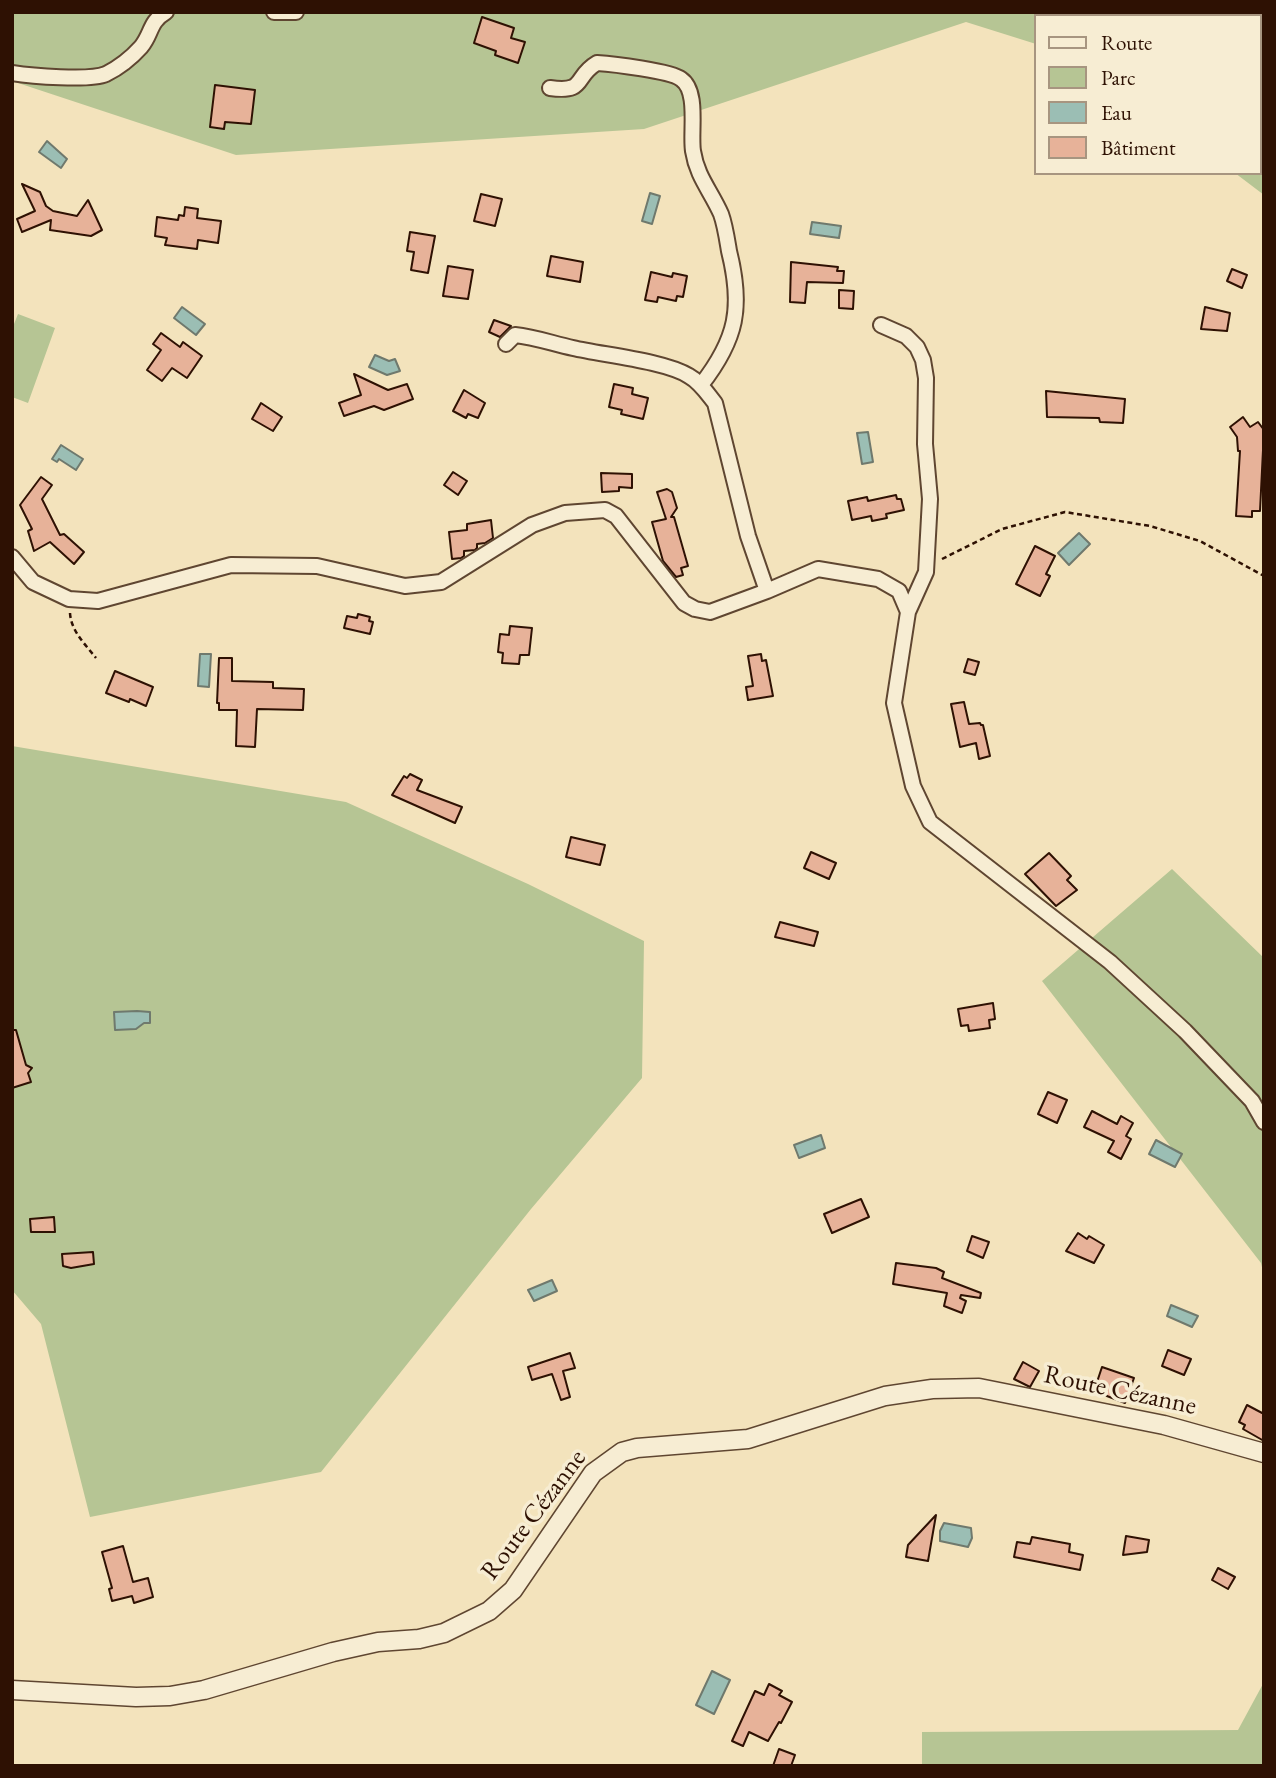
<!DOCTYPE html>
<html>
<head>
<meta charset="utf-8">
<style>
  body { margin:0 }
  #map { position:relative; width:1276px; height:1778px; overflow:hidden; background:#f3e3bc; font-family:"EB Garamond",serif }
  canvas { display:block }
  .frame { position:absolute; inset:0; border:14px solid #2e1103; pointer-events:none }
  .legend { position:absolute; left:1034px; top:14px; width:228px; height:161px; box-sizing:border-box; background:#f7edd3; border:2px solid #a79580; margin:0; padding:9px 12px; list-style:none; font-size:21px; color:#2e1103 }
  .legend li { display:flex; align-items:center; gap:14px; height:35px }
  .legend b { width:35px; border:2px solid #a79580 }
</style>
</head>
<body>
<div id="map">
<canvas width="1276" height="1778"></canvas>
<div class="frame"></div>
<ul class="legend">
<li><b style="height:9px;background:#f7edd3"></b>Route</li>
<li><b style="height:19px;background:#b6c594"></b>Parc</li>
<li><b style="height:19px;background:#9bbeb4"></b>Eau</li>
<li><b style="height:19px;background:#e7b299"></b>Bâtiment</li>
</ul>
</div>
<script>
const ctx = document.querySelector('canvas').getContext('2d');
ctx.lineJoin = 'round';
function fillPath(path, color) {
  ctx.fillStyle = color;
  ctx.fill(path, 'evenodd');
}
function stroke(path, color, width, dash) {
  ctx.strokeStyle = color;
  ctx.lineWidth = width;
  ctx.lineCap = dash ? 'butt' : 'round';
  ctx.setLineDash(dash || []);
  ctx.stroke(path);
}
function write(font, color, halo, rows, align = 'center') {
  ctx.font = font + ' "EB Garamond",serif';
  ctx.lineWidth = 7;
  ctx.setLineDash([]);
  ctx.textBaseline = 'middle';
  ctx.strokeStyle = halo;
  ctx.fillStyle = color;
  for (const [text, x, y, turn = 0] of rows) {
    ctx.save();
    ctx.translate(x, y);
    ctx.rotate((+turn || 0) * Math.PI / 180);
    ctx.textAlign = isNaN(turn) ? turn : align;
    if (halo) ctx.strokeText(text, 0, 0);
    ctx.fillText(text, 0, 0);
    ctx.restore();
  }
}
fillPath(new Path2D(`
  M12 12H1264V195L1235 173H1260V16H1036V44L966 22 644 129 236 155 12 81Z
  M18 314 55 328 28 403 12 397V329Z
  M12 746 346 802 528 884 644 941 642 1078 531 1209 321 1472 90 1517 41 1324 12 1290Z
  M1172 869 1264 958V1276L1261 1263 1042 981Z
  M1264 1682V1766H922V1732L1238 1730Z`), '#b6c594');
const water = new Path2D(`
  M47 141 67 159 61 168 39 152Z
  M650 193 660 196 652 224 642 221Z
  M812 222 841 226 839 238 810 234Z
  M182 307 205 324 196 335 174 318Z
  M375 355 389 361 395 359 400 371 387 375 369 367Z
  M868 432 873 462 862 464 857 433Z
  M61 445 83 459 76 470 59 459 57 462 52 459Z
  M1079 533 1090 544 1069 565 1058 553Z
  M200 654H211L209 687 198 686Z
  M137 1011 150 1012V1023H144L136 1029 115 1030 114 1012Z
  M821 1135 825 1148 799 1158 794 1145Z
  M1156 1140 1182 1154 1175 1167 1149 1154Z
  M552 1280 557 1291 534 1301 528 1290Z
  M1171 1305 1198 1316 1192 1327 1167 1316Z
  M944 1523 971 1528 972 1538 968 1547 940 1541V1531Z
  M712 1671 730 1680 714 1714 696 1705Z`);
fillPath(water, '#9bbeb4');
stroke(water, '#6f796d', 2);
const building = new Path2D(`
  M482 17 514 28 511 38 525 42 518 63 495 55 496 51 474 43Z
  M215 85 255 90 251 124 225 122 224 129 210 127Z
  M22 184 40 192 46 206 53 211 77 216 88 200 102 230 91 236 50 230 51 220 22 232 17 219 35 211Z
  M481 194 502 199 495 226 474 221Z
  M185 207 198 209 197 218 221 221 218 243 198 240 197 249 165 245 167 238 155 236 157 217 178 220 179 215 184 216Z
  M410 232 435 236 428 273 411 270 414 252 407 251Z
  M551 256 583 262 580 282 547 276Z
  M791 262 838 267 837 271H844L843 283 807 282 805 303 790 302Z
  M448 266 473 270 468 299 443 296Z
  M1232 269 1247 275 1242 288 1227 281Z
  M651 272 672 277 673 273 687 276 683 297 677 296 676 301 658 297 657 302 645 300Z
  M839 290 854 291 853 309 839 308Z
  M1205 307 1230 313 1227 331 1201 329Z
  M494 320 511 326 500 337 489 332Z
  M161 333 180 347 183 342 202 356 187 378 172 368 162 381 147 370 161 350 153 344Z
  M354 374 388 390 407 384 413 399 384 410 374 406 344 416 339 403 361 395Z
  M614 384 633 388 632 394 648 398 643 419 621 414 622 410 609 407Z
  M464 390 485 403 478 418 468 414 466 418 453 411Z
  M1046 391 1125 399 1123 423 1100 422 1099 418 1047 417Z
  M261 403 282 417 273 431 252 419Z
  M1243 417 1250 427 1258 422 1264 430 1260 511H1252V517L1236 516 1240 451H1238L1237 437 1230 427Z
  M453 472 467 481 458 495 444 485Z
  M601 473 632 474V488L619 487V491L602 492Z
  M41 477 52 485 42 499 60 535 64 534 84 552 74 564 50 542 34 551 28 531 32 529 20 505Z
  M667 489 672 492 677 508 671 517H674L688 566 681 568 683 575 676 577 663 561 652 522 666 519 657 492Z
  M896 495 897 499H901L904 510 886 514 887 518 872 521 871 516 852 520 848 501 867 497 868 501Z
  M491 520 493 538 485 543 477 544V548L475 550 464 551V556L461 558 452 559 449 532 467 530V524Z
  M1035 546 1055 556 1046 574 1050 576 1040 596 1016 584Z
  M358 614 370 617 369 621 373 622 370 634 344 628 347 616 357 618Z
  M510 626 532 628 529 655H520L519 664 502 663 503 653 498 652 500 634 509 635Z
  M761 654 762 661 766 660 773 696 748 700 746 687 753 686 748 656Z
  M219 658H232V681L273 682V688L304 689 303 710 257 709 255 747 236 746 237 710H219V703H217Z
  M968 659 979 662 975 675 964 672Z
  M115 671 153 687 146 706 130 699 129 702 106 693Z
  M964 702 969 724 980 723 981 725H983L990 756 979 759 976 743 960 747 951 704Z
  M410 774 422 780 417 790 462 807 455 823 392 795 404 776 407 778Z
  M571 837 605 845 600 865 566 857Z
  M811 852 836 863 829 879 804 868Z
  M1049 853 1071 876 1067 880 1077 890 1056 906 1025 874Z
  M780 922 818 932 814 946 775 937Z
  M993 1003 995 1019 989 1020 990 1028 969 1031 968 1025 961 1026 958 1009Z
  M12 1030H16L26 1065 32 1068 28 1073 31 1082 12 1088Z
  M1048 1092 1067 1100 1057 1123 1038 1114Z
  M1092 1111 1117 1124 1121 1116 1133 1123 1126 1136 1131 1139 1121 1159 1108 1152 1114 1141 1084 1127Z
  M861 1199 869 1217 832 1233 824 1214Z
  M54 1217 55 1232H31L30 1219Z
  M1078 1233 1087 1239 1089 1236 1104 1245 1094 1263 1066 1251Z
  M972 1236 989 1242 983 1258 967 1251Z
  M93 1252 94 1264 71 1268 63 1266 62 1254Z
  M896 1263 936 1268 944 1272 942 1278 981 1293 980 1298 961 1295 960 1298 966 1301 962 1313 944 1306 947 1293 893 1284Z
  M1168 1350 1191 1359 1184 1375 1162 1366Z
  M570 1353 575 1368 563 1371 570 1397 561 1400 552 1374 532 1380 528 1367Z
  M1023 1362 1039 1371 1030 1387 1014 1379Z
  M1102 1367 1134 1378 1125 1403 1094 1391Z
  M1247 1405 1264 1414V1441L1243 1429 1245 1425 1239 1422Z
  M936 1515 928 1561 906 1557 908 1545Z
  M1126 1536 1149 1540 1147 1552 1123 1555Z
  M1032 1537 1070 1544 1069 1552 1083 1555 1080 1570 1014 1557 1017 1542 1030 1544Z
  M123 1546 133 1582 148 1578 153 1597 134 1603 132 1596 112 1601 109 1589 112 1588 102 1552Z
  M1218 1568 1235 1577 1228 1589 1212 1580Z
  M769 1684 782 1691 779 1695 792 1702 781 1723 779 1722 768 1741 749 1732 743 1746 732 1741 755 1691 764 1695Z
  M779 1749 795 1755 791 1766H773Z`);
fillPath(building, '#e7b299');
stroke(building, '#2e1103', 2);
const minor = new Path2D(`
  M274 12H296
  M12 73C31 76 90 81 106 74 118 68 132 57 141 47 152 34 149 22 166 12
  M550 88C587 93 573 77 597 63 613 64 671 71 681 79 699 91 690 132 693 151 697 177 711 191 721 214 725 225 727 239 729 251 743 307 737 339 701 385
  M881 325 906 336 917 347 923 360 926 378 925 444 930 499 926 572 908 612 894 703 913 786 930 822 1110 962 1185 1031 1252 1101 1264 1122
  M506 344 515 335C535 337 554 344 573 348 603 355 665 361 689 376 700 382 707 393 715 403L748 536 767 591 818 569 878 579 899 591 908 612
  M12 557 33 582 69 599 98 601 231 565 317 566 405 586 441 582 532 525 565 513 605 510 616 516 684 603 695 609 710 612 767 591`);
const tertiary = new Path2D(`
  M12 1690 136 1697 170 1696 204 1690 333 1652 378 1642 419 1639 444 1633 489 1611 513 1590 593 1473 622 1452 637 1448 748 1439 885 1396 932 1389 979 1388 1164 1425 1264 1453`);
stroke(minor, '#5f4631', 18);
stroke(tertiary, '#5f4631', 21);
stroke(new Path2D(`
  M1150 12 1152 16
  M942 559 1002 529 1065 512 1150 526 1200 541 1264 576
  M70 613C71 631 85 644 96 658`), '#2e1103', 2.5, [5, 3.5]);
stroke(minor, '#f7edd3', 14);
stroke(tertiary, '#f7edd3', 18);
write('26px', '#2e1103', '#f7edd3', [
  ["Route Cézanne",1120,1391,12],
  ["Route Cézanne",534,1515,-53]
]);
</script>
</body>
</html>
